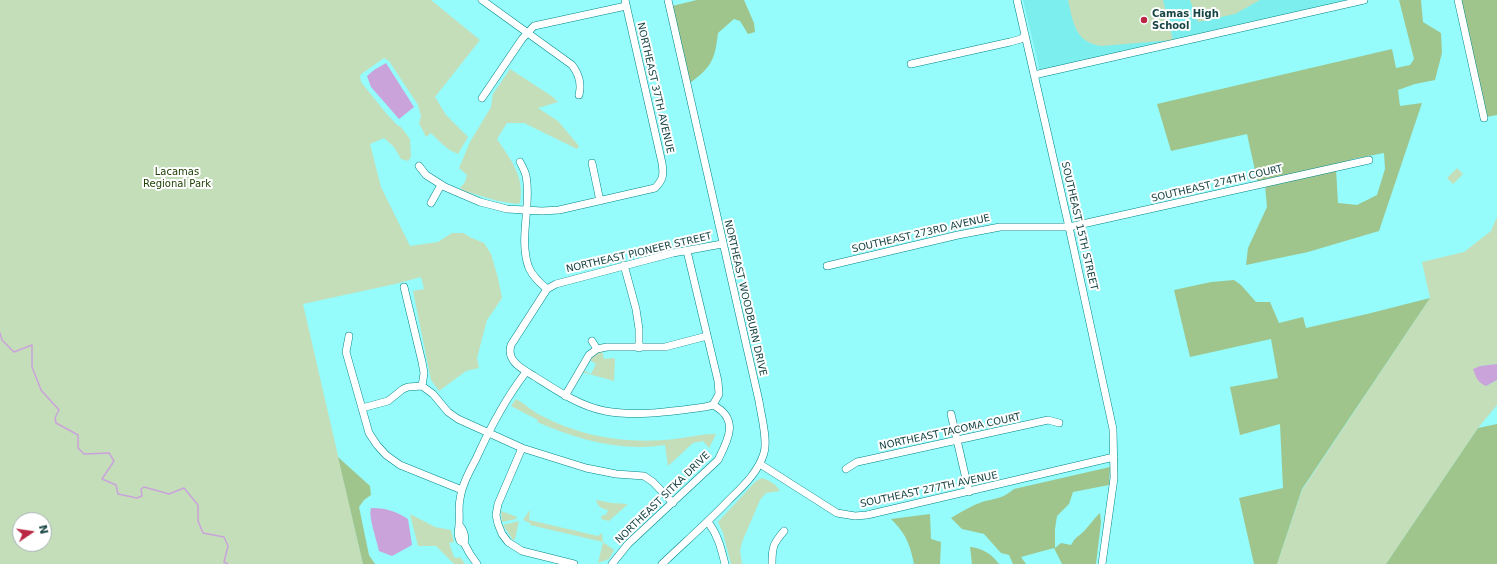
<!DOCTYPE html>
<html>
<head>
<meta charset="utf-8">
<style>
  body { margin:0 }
  #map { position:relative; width:1497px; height:564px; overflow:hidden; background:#95fbfb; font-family:"DejaVu Sans",sans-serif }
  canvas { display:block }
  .north { position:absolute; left:12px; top:512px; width:40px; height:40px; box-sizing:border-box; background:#fff; border:1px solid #a3b4b4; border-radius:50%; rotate:77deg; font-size:11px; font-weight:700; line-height:16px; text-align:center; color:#184444 }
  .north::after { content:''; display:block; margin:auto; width:14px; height:18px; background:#b92745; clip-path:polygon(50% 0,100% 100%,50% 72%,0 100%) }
</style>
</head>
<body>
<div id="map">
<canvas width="1497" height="564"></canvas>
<div class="north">N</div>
</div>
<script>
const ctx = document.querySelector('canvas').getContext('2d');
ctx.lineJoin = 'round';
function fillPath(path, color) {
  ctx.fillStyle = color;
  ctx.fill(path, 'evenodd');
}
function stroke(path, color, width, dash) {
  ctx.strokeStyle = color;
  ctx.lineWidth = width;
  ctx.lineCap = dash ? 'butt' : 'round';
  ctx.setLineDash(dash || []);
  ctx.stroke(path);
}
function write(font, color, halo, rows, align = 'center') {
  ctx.font = font + ' "DejaVu Sans",sans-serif';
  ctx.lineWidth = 4;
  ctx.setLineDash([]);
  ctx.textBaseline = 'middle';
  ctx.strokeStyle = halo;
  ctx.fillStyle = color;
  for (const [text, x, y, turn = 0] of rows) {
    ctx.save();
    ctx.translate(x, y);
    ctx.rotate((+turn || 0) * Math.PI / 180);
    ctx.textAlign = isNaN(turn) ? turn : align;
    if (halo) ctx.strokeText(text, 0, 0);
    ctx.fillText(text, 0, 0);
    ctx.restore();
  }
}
fillPath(new Path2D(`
  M1023 0H1348L1040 71Z`), '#7deeee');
fillPath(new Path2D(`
  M0 0H431L480 40 435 97 446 115 468 137 458 154C447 150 439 141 431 133L426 137 419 123 421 116 418 105 389 61 384 58 360 75 361 82 386 113 397 125 401 127 410 139 411 157 408 161 401 159 394 147 384 138 370 144 381 187 410 246 438 242 452 233H463L472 238 484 243 491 254 498 278 502 298 487 320 477 358 479 368 466 371 439 391 431 380 413 291 424 289 421 277 395 284 303 304 363 564H0ZM20 520H44V544H20Z
  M1068 0H1163L1173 40 1102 46C1075 43 1073 22 1068 0Z
  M1190 0H1260L1235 14 1198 22Z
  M510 69 553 97 558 102 538 108 558 121 579 146 577 149 524 123H507L497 139C511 160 525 177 520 203L517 204 498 201 464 191 460 188 465 182 467 175 459 168 470 142 491 107 493 94Z
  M1457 168 1463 174 1453 184 1447 178Z
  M1497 217V364L1480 366 1486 386 1497 380V405L1478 428 1386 564H1277L1302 490 1430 298 1422 262 1464 252 1491 231Z
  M602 351 604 359 615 358 614 381 582 372 583 370 591 374 596 364 590 360 595 354Z
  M516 399C525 404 533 412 542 416 580 436 621 443 664 440 681 439 698 434 716 434L709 448 703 441 693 443 668 466 665 445C656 446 648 447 640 447 604 447 569 436 537 422L538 420 511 406Z
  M762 478C769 480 776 484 780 491L766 493 760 500 742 542 740 551 742 564H731L723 533 718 522 756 481Z
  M596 500 612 503 628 504 609 521 601 519 602 515H606L608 510C602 509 597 506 596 500Z
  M530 510 529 520 598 536 602 533 603 542 530 525V523L523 520Z
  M501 511 517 517 516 519 502 522Z
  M410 514 435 527 451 530 454 542 449 543 454 557 457 558 460 557 465 564H454L436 546H418Z
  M519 521 515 539 513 540 503 525Z
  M603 542 614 550 609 559 598 563Z`), '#c5deba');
fillPath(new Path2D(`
  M697 0H744L754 23 755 32 748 34 740 21 734 19 718 33C715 59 712 67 690 83L672 6Z
  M1399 0H1421L1423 22 1441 33 1442 53 1435 80 1415 84 1398 90 1400 106 1422 103 1379 231 1308 252 1246 265 1248 248 1267 207 1265 185 1336 169 1338 203 1357 205 1377 195 1385 169 1384 153 1353 159 1335 166 1258 184 1247 134 1171 151 1157 104 1392 49 1396 68 1410 65 1414 59Z
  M1460 0H1497V115L1486 117Z
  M1234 280 1241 285 1256 302H1270L1279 323 1303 317 1306 328 1367 314 1430 298 1302 489 1277 564H1254L1239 498 1283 488 1280 424 1240 435 1230 387 1278 378 1271 339 1190 357 1174 290 1211 282Z
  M1497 424V564H1386L1478 428Z
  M338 457 370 486 371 495 364 500 359 507 369 555 375 564H363Z
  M1110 467 1109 485 1073 492 1069 504 1057 516 1055 529V548L1061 543 1071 545C1076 537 1075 539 1082 533 1088 528 1093 519 1100 513L1101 522 1096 564H1062L1054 548 1021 557 1026 564H1013L1009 555 1001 553 984 534 962 529 951 518C961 512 971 506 982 502 996 498 1002 499 1014 489Z
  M930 514 931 539 941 542 940 564H914C910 544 906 534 891 519Z
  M970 547C982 548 992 554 999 564H972Z`), '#9fc58d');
fillPath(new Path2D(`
  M386 63 414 107 399 119 371 87 367 76 374 70Z
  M1497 364V380L1486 386C1477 382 1476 377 1473 369L1480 366Z
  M371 508C385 508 396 511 408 519L412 545 392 556 379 551C377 540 368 517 371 508Z`), '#caa3da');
stroke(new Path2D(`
  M0 333 2 340 14 352 32 345V367L41 390 59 410 55 418 56 423 78 435V448L84 454 109 453 114 461 102 479 116 485 118 494 137 498 142 496 141 489 144 487 169 494 184 488 198 505V521L203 533 224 537 228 546 224 562 228 564`), '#caa3da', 1.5);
const minor = new Path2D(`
  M482 0 572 65C579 74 582 83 579 95
  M1017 0 1069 227 1113 429 1114 478 1102 564
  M1458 0 1484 118
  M911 64 1010 42 1021 39 1025 35
  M1034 75 1364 0
  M482 98 522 39 534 26 626 6
  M520 162C522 166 525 171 526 176 532 205 518 239 529 268 533 277 540 283 547 289
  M592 163 600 201
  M419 166 426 175 445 187 480 202 507 209 542 211 559 210 655 188C663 180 664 175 662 163L625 0
  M431 203 441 185
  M687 251 718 381 719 394 713 405
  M624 265 636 309 639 329V348
  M827 266 958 235 1000 227H1069L1369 160
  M404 287 422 362 424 373 422 386
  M349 336 346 352 369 433 377 445 386 455 400 465 462 490
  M592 341 597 349
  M565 396 589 355 597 349 607 347H665L707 336
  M713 405 705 407C672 411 638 417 605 411 579 406 556 390 534 376 522 369 506 361 511 345L547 289 556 284 673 253 722 244
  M362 408 388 401 403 389 408 387 422 386 433 394 448 412 458 419 522 448 586 468 616 474 644 476 653 482 673 503
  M951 414 969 492
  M522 448 498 504 496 515 498 524 502 534 508 542 522 551 574 564
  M760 464 837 513 855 516 867 515 1114 457
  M846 469 857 462 862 461 1048 420 1059 423
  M708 522C718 535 721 548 725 564
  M460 526C464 531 466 536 464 543
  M477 564 470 554 464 543 460 541C456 532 459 532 459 524 460 515 458 508 460 499 462 485 469 472 476 459 490 428 505 399 526 372
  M612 564 628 544 718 460C728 440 740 419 713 405
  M662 564C684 543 707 523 728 501 742 487 758 473 764 453 768 440 761 415 759 401L668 0
  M772 564C772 547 773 544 784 531`);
stroke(minor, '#028687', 8);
stroke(minor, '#fff', 7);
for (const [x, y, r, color] of [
  [1144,20,4,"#b92745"]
]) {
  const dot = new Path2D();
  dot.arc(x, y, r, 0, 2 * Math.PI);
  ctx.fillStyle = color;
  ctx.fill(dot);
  stroke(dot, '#fff', 1.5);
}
write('bold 10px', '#184444', '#fff', [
  ["Camas High",1152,14],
  ["School",1152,26]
], 'left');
write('10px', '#184444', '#fff', [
  ["NORTHEAST 37TH AVENUE",655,88,77],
  ["SOUTHEAST 274TH COURT",1217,184,-13],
  ["SOUTHEAST 15TH STREET",1079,226,77],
  ["SOUTHEAST 273RD AVENUE",921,234,-13],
  ["NORTHEAST PIONEER STREET",639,253,-13],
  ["NORTHEAST WOODBURN DRIVE",745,298,77],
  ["NORTHEAST TACOMA COURT",950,432,-12],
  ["SOUTHEAST 277TH AVENUE",929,490,-12],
  ["NORTHEAST SITKA DRIVE",663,498,-44]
]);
write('10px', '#1e4004', '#fff', [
  ["Lacamas",177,172],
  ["Regional Park",177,184]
]);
</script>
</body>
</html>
